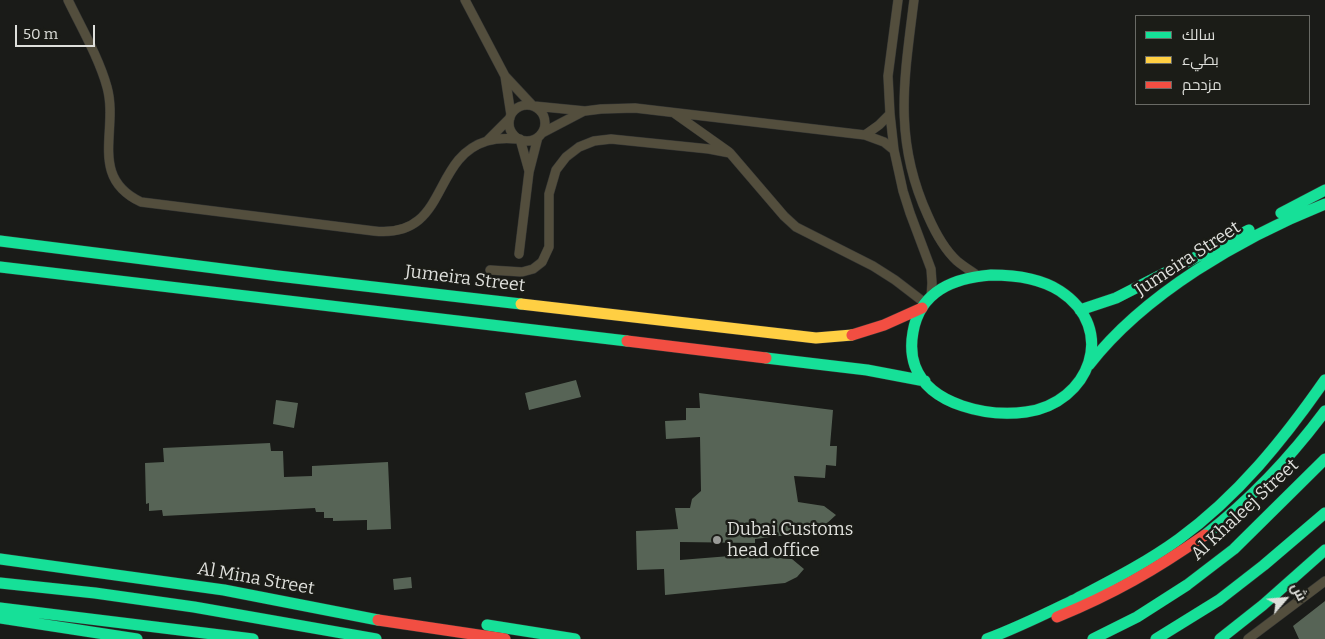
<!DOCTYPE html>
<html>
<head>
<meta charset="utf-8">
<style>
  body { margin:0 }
  #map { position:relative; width:1325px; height:639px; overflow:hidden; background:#1a1b18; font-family:Bitter,Cairo,serif }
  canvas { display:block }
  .legend { position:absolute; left:1135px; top:15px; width:175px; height:90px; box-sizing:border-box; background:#1b1c17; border:1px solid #696a65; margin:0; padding:6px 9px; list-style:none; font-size:15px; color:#dedfdb }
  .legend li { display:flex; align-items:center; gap:10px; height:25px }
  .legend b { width:25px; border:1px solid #696a65 }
  .north { position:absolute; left:1260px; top:574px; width:50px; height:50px; -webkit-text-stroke:4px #1b1c17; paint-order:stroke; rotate:63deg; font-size:14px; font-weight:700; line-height:20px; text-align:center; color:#dedfdb }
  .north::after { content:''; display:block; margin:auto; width:18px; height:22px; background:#dedfdb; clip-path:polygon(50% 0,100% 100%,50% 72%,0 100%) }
  .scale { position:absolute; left:15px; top:25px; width:80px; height:22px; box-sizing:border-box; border:2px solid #dedfdb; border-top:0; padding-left:6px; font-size:15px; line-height:18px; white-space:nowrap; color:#dedfdb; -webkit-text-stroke:4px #1b1c17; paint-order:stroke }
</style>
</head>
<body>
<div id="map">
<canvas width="1325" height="639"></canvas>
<ul class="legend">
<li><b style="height:6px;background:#16e098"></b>سالك</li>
<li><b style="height:6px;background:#ffcf43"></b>بطيء</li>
<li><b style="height:6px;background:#f24e42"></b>مزدحم</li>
</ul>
<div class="north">ش</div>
<div class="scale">50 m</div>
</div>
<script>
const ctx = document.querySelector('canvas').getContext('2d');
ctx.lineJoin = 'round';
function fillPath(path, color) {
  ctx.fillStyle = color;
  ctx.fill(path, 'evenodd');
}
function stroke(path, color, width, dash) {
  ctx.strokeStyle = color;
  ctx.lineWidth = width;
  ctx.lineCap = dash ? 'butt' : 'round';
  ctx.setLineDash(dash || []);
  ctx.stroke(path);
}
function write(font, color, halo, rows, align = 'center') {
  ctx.font = font + ' Bitter,serif';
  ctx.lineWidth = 5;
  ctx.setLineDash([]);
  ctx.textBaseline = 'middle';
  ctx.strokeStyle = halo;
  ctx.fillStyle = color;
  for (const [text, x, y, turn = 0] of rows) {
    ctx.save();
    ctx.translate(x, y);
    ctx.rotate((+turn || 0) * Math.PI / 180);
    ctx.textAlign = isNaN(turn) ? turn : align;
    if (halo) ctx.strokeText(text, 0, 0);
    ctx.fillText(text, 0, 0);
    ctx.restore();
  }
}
fillPath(new Path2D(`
  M576 380 581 397 529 410 525 393Z
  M699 393 833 410 830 446H837L836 466 826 465 825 478 794 476 798 502 824 506 836 515 825 525 812 532 755 539V543L680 542V560L755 554V556L792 559 804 569 797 577 785 583 665 595 664 569 637 570 636 531 678 529 675 508H690L692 499 701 491 700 437 666 439 665 421 686 420V408H700Z
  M276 400 298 403 294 428 273 424Z
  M270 443 271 451H283L284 477 312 476V466L388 462 391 529 367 530V520L333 521V518H324V512H316L315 508 163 516 162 510 149 511V503L146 504 145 463 164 462 163 448Z
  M411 577 412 588 394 590 393 579Z
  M1325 601V639H1299L1293 626Z`), '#576456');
const street = new Path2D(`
  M68 0C81 27 99 58 107 87 119 130 88 177 141 202L374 231C449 239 430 158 487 141 497 138 508 138 518 139
  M465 0 505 76 533 106
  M898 0 888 76 890 114 894 150 903 191 910 213 931 269 932 283 931 297
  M914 0C904 80 893 140 928 216 935 232 944 249 957 261 963 266 971 271 978 276
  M505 76 511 115
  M509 123a18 18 0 1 1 36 0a18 18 0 1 1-36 0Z
  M534 106 585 111 601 109 635 108 865 135 884 142 894 150
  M674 113 729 152
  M542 133 584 111
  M865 135 879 125 890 114
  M520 139 529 171
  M487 141 510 118
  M519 254 529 172 538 137
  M490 270 522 272 533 269 542 262 549 247V194L556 170 566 157 579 147 594 141 611 139 709 149 730 153 784 216 796 227 873 266 895 280 925 303
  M1248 639 1325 581`);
const fast = new Path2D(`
  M1281 213 1325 190
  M0 241 278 276 521 304
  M0 267 627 341
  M991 275C1015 275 1040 278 1060 291 1118 329 1090 403 1026 412 989 417 930 406 915 366 911 355 911 343 913 332 920 291 953 278 991 275Z
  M1080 310 1116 298 1249 230
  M766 358 867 370 925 381
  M1089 365C1144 294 1242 237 1325 204
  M1205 535C1251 499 1290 458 1325 411
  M0 559 224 590 378 620
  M1264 565 1325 513
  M0 583 95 593 194 607 376 639
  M1187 585 1234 549 1325 459
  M0 608 253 639
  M0 618 137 639
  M487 625 575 639
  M987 639C1017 628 1045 614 1074 600 1110 581 1146 563 1179 539 1238 496 1284 439 1325 380
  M1093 639 1137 617 1187 585
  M1156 639 1219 600 1264 565
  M1220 639 1263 605 1325 550`);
const slow = new Path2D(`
  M521 304 816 338 852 335`);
const jam = new Path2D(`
  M852 335 884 325 922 308
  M627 341 766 358
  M1057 617C1113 594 1155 570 1205 535
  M378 620 505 639`);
stroke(street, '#353634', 10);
stroke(fast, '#353634', 12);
stroke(slow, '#353634', 12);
stroke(jam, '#353634', 12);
stroke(street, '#534e3d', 9);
stroke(fast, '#16e098', 11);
stroke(slow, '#ffcf43', 11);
stroke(jam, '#f24e42', 11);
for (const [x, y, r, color] of [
  [717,540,5,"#999a97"]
]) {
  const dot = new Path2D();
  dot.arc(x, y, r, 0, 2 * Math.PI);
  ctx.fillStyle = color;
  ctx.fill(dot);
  stroke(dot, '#1b1c17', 2);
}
write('18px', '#dedfdb', '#1b1c17', [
  ["Jumeira Street",1188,259,-33],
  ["Jumeira Street",465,279,7],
  ["Al Khaleej Street",1245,510,-43],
  ["Al Mina Street",256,579,10]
]);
write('18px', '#dedfdb', '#1b1c17', [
  ["Dubai Customs",727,530],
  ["head office",727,551]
], 'left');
</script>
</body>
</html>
